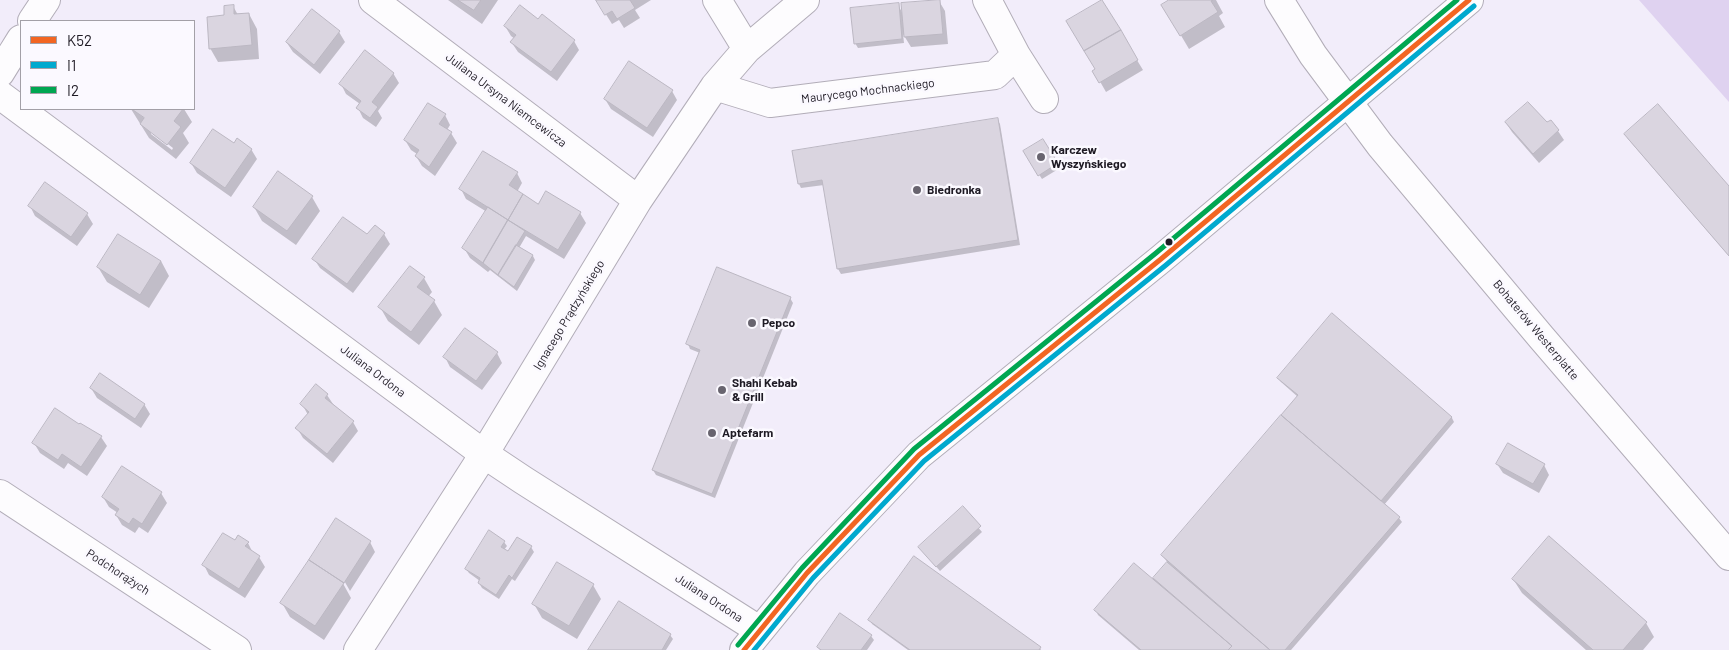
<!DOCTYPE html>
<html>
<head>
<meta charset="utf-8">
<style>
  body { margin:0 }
  #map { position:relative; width:1729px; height:650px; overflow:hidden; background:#f2edfa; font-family:Barlow,sans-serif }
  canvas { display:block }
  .legend { position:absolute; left:20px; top:20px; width:175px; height:90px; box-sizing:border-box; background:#fbf9ff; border:1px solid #a3a0a7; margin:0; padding:6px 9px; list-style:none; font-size:15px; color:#1e1a24 }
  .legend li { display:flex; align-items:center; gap:10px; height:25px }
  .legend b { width:25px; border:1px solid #a3a0a7 }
</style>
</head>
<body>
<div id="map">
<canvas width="1729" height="650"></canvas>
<ul class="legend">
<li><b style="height:6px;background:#f26522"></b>K52</li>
<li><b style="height:6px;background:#00a9ce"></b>I1</li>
<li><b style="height:6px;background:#00a651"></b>I2</li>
</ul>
</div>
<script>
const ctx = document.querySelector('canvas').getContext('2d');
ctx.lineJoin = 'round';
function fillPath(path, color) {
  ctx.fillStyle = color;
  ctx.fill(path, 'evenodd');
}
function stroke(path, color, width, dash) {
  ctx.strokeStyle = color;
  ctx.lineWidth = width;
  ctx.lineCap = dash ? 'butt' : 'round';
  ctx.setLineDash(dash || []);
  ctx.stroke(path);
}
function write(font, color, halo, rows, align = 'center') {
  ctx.font = font + ' Barlow,sans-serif';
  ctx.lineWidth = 5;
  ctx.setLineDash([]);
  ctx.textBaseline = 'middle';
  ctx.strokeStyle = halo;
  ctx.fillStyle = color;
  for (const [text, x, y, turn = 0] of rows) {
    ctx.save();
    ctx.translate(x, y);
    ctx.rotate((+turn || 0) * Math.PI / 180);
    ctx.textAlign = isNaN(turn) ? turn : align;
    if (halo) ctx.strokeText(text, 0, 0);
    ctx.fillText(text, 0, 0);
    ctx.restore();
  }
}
fillPath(new Path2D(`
  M1639 0H1729V102Z`), '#dfd2f0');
fillPath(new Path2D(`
  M448 0H498L482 24Z
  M597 0H651L635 10 640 18 624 28 619 20 612 24Z
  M1172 0H1216L1223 13 1219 16 1225 27 1189 49 1163 5Z
  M939 1 945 11 948 44 911 47 903 34 904 43 858 48 855 43 898 5 903 14Z
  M1101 1 1143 70 1106 92 1094 71 1096 69Z
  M233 6 238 15 249 14 257 29 259 59 218 62 210 48 226 17Z
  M312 11 339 32 345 42 320 74 293 52 287 43Z
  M538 21 574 41 579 50 557 81 518 52 512 43 515 39 511 36 505 26Z
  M393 73 399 83 378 111 382 118 376 127 363 118 358 108 360 104 346 94 341 84Z
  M672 91 677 100 653 137 611 109 605 99Z
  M131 109H184L192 122 183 133 189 143 176 159 149 138ZM151 131 173 148 172 150 151 134Z
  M445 115 450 125 447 130 451 133 457 143 435 176 422 166 416 156 417 154 411 150 405 140Z
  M997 120 1000 124 1020 245 841 274 838 269 824 185 801 188 799 184Z
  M1506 123 1547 124 1558 131 1564 140 1539 163 1512 132Z
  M1625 134 1729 188V256L1628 139Z
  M1043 140 1060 168 1042 179 1024 152Z
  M251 149 257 159 231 197 197 173 191 163Z
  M517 173 522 183 517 192 539 205 580 213 586 223 564 259 526 236 519 248 533 256 535 260 517 291 490 270 488 272 470 258 464 248 487 212 466 199 461 189Z
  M312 197 320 211 296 245 262 221 254 207Z
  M30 206 87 214 93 224 77 246 35 216Z
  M384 234 390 244 353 293 320 268 314 259 367 236Z
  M161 261 169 276 149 308 107 282 98 267Z
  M424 278 432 292 428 297 434 301 442 315 419 345 388 321 380 307Z
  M790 298 793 303 715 498 656 475 653 470 700 353 690 349 688 344Z
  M1332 315 1452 418 1454 422 1384 505 1399 518 1402 522 1291 650H1139L1098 615 1096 610 1153 580 1168 563 1162 555 1298 397 1281 382 1278 378Z
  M497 353 502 363 482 390 450 367 445 357Z
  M91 388 144 404 150 414 141 428 97 398Z
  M327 395 333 404 353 422 358 431 333 463 303 438 297 428 308 415 302 404Z
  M80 426 101 437 107 446 87 476 68 463 64 469 40 453 34 443Z
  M1497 464 1544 465 1549 475 1539 493 1503 473Z
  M161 493 167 503 148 533 139 527 135 533 122 525 116 515 118 513 109 507 103 497Z
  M962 508 982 532 940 571 919 547Z
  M370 542 375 552 350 591 342 577 340 578 351 598 324 640 290 617 282 603Z
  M504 542 507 546 504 550 508 553 531 547 534 552 515 581 512 579 499 599 482 588 479 583 480 581 469 573 466 569Z
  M248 543 253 553 259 557 265 567 245 598 209 575 204 565Z
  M1513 579 1646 623 1654 637 1643 650H1586L1522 593Z
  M593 585 601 599 577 639 542 618 534 604Z
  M870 620 1040 648 1041 650H908L872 624Z
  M670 635 673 639 666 650H590Z
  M871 636 874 640 867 650H820L818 647Z`), '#0003');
const building = new Path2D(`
  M458 0H481L474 10Z
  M596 0H630L635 8 617 19 612 11 605 15Z
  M940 0 943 34 904 37 901 3Z
  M1102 0 1121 30 1084 51 1066 21Z
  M1169 0H1213L1211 1 1218 12 1180 36 1161 5Z
  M899 3 902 39 854 44 850 8Z
  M234 5V14L249 13 252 45 209 49 207 17 224 15V6Z
  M520 5 538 19 542 14 575 40 551 72 510 42 516 35 504 26Z
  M312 9 340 31 314 65 286 42Z
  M1121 30 1138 60 1099 83 1092 71 1095 69 1084 51Z
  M365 50 394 73 372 102 378 107 370 118 356 108 361 101 339 84Z
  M629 61 673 90 647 128 604 99Z
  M1528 102 1547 122 1551 120 1559 130 1533 154 1505 122Z
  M428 103 446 114 439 124 452 132 429 167 415 156 419 150 404 140Z
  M1658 104 1729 186V256L1624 134Z
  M132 109H183L174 121 181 127 167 145 140 124 144 118Z
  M998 118 1018 240 837 269 822 180 798 184 792 151Z
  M213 129 234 143 237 138 252 149 225 188 190 163Z
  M1043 139 1058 163 1038 176 1023 151Z
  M483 151 518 172 509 185 523 194 508 220 459 189Z
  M278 171 313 196 287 231 253 207Z
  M45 182 88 213 71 237 28 206Z
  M546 191 581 212 558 250 508 220 523 194 538 204Z
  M488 207 508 220 483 263 462 248Z
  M343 217 367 234 375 225 385 233 347 284 312 259Z
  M508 220 525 231 498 275 483 263Z
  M118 234 161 261 140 295 97 267Z
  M516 245 533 255 514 287 498 275Z
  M410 266 425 277 417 287 435 300 411 332 378 307Z
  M717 267 791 297 712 494 652 470 700 350 686 344Z
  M1332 313 1452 417 1381 501 1281 415 1298 395 1277 378Z
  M465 328 498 352 476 381 443 357Z
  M100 373 145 404 135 419 90 388Z
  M316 384 328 394 325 398 354 421 327 454 295 428 309 412 300 404Z
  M55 408 79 424 80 423 102 436 81 467 62 454 58 460 32 443Z
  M1281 415 1400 517 1285 650H1270L1161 555Z
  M1508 443 1545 464 1533 484 1496 464Z
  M122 466 162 492 142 524 133 518 129 524 115 515 119 509 102 497Z
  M963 506 981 526 936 567 918 547Z
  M336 518 371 541 344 583 309 560Z
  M489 530 505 541 501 547 508 551 517 537 532 546 512 578 509 575 496 595 478 583 480 578 465 569Z
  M223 533 235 540 238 535 249 542 245 546 260 556 239 589 202 565Z
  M1549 536 1647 622 1623 650H1593L1512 579Z
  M914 556 1041 647 1039 650H910L868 620Z
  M309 560 344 583 315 626 280 603Z
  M557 562 594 584 569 626 532 604Z
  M1167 562 1270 650H1228L1232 646 1153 578Z
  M1134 563 1232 646 1228 650H1141L1094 610Z
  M619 601 671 634 662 650H588Z
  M840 613 872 635 861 650H821L817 647Z`);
fillPath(building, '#dad5e0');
stroke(building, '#bbb7c2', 1);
const minor = new Path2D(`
  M373 0 638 200
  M717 0 747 49
  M987 0 1016 55 1044 99
  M1279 0 1313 55 1380 145 1541 337 1729 556
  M32 21 46 0
  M0 73 21 39
  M715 86 770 103 995 75 1016 55
  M0 95 484 454 523 480 759 630
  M0 494 237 650
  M358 650 484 454 638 200 715 86 747 49 805 0
  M744 650 807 573 919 455 1161 259 1469 0`);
stroke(minor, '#b2adb8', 30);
stroke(minor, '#fdfcfe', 28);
stroke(new Path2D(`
  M744 650 807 573 919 455 1161 259 1469 0`), '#f26522', 5);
stroke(new Path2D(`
  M754 650 813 578 924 461 1166 265 1474 6`), '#00a9ce', 5);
stroke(new Path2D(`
  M738 645 802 568 914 449 1156 253 1457 0`), '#00a651', 5);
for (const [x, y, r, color] of [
  [1041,157,5,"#68646f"],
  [917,190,5,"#68646f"],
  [1169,242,4.5,"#1e1a24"],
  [752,323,5,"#68646f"],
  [722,390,5,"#68646f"],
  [712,433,5,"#68646f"]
]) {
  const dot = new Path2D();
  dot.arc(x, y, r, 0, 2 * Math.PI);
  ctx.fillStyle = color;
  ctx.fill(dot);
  stroke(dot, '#fbf9ff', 2);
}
write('12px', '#1e1a24', '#fbf9ff', [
  ["Maurycego Mochnackiego",868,91,-7],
  ["Juliana Ursyna Niemcewicza",506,100,37],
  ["Ignacego Prądzyńskiego",569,315,-59],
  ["Bohaterów Westerplatte",1536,330,50],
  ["Juliana Ordona",373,371,37],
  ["Podchorążych",118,572,33],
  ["Juliana Ordona",709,598,33]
]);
write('bold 12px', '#1e1a24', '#fbf9ff', [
  ["Karczew",1051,150],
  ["Wyszyńskiego",1051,164],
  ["Biedronka",927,190],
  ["Pepco",762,323],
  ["Shahi Kebab",732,383],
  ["& Grill",732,397],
  ["Aptefarm",722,433]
], 'left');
</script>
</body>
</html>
